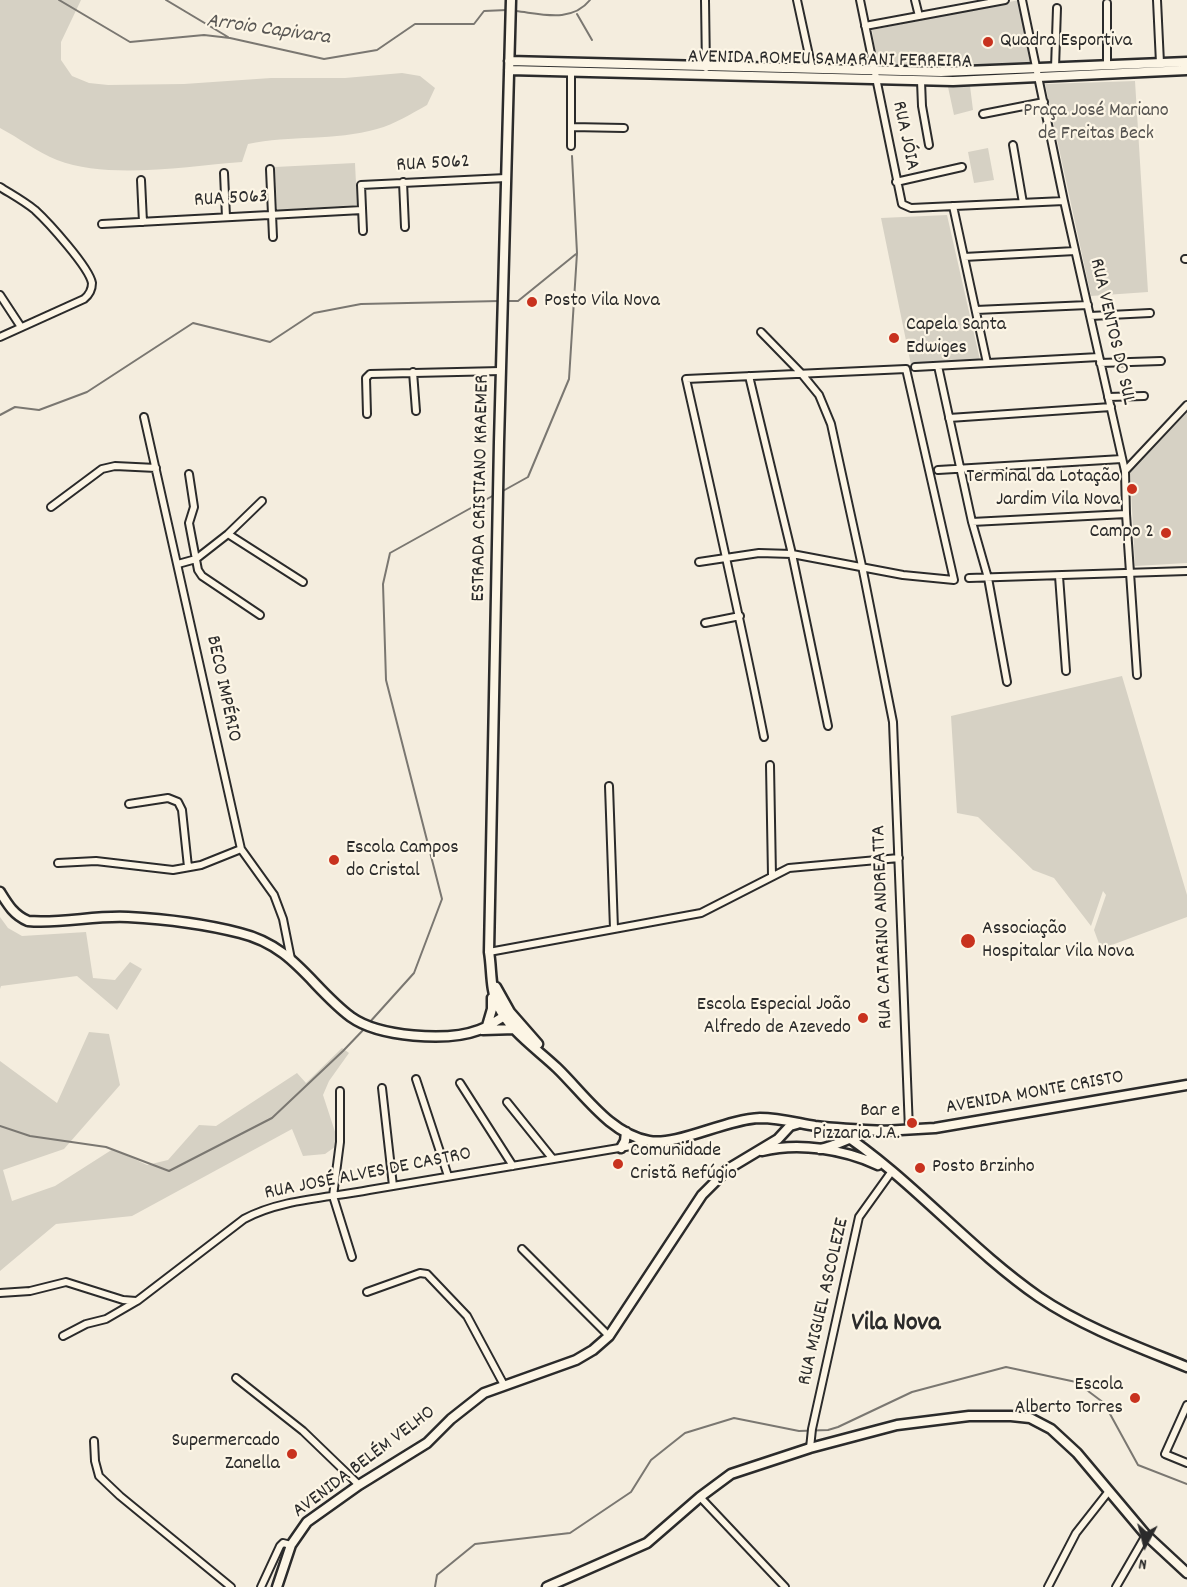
<!DOCTYPE html>
<html>
<head>
<meta charset="utf-8">
<style>
  body { margin:0 }
  #map { position:relative; width:1187px; height:1587px; overflow:hidden; background:#f4edde; font-family:Dekko,sans-serif }
  canvas { display:block }
  .north { position:absolute; left:1115px; top:1515px; width:60px; height:60px; -webkit-text-stroke:4px #fcf5e5; paint-order:stroke; rotate:187deg; font-size:16px; font-weight:700; line-height:24px; text-align:center; color:#2b2b2b }
  .north::after { content:''; display:block; margin:auto; width:21px; height:27px; background:#2b2b2b; clip-path:polygon(50% 0,100% 100%,50% 72%,0 100%) }
</style>
</head>
<body>
<div id="map">
<canvas width="1187" height="1587"></canvas>
<div class="north">N</div>
</div>
<script>
const ctx = document.querySelector('canvas').getContext('2d');
ctx.lineJoin = 'round';
function fillPath(path, color) {
  ctx.fillStyle = color;
  ctx.fill(path, 'evenodd');
}
function stroke(path, color, width, dash) {
  ctx.strokeStyle = color;
  ctx.lineWidth = width;
  ctx.lineCap = dash ? 'butt' : 'round';
  ctx.setLineDash(dash || []);
  ctx.stroke(path);
}
function write(font, color, halo, rows, align = 'center') {
  ctx.font = font + ' Dekko,sans-serif';
  ctx.lineWidth = 4.5;
  ctx.setLineDash([]);
  ctx.textBaseline = 'middle';
  ctx.strokeStyle = halo;
  ctx.fillStyle = color;
  for (const [text, x, y, turn = 0] of rows) {
    ctx.save();
    ctx.translate(x, y);
    ctx.rotate((+turn || 0) * Math.PI / 180);
    ctx.textAlign = isNaN(turn) ? turn : align;
    if (halo) ctx.strokeText(text, 0, 0);
    ctx.fillText(text, 0, 0);
    ctx.restore();
  }
}
fillPath(new Path2D(`
  M0 0H81L61 42V60L72 76 89 83 108 85 184 84 271 78H345L402 73 420 76 435 88 427 105C411 114 395 124 377 129 335 141 290 135 248 144L242 162C187 166 109 180 57 160 37 152 19 138 0 128Z
  M1019 0 1032 64 930 69 877 64 872 30Z
  M1135 81 1148 292 1091 296 1045 84Z
  M970 86 973 110 954 115 948 87Z
  M988 148 994 180 974 183 968 152Z
  M355 163 357 205 277 210 275 167Z
  M947 215 980 360 911 365 881 218Z
  M1187 410V563L1135 566 1130 472Z
  M1122 676 1187 895V917L1101 949 1094 930 1106 895 1103 891 1091 926 1054 878 1033 870 978 817 957 813 951 716Z
  M0 917 8 928 22 936 86 932 93 978 115 980 130 962 142 969 117 1010 77 976 1 986 0 989Z
  M89 1032 109 1034 120 1085 64 1149 3 1170 12 1201 55 1186 113 1149 147 1165 168 1160 199 1125 216 1126 297 1073 306 1083 342 1048 349 1053 329 1081 323 1095 339 1144 325 1154 303 1156 292 1129 132 1216 56 1224 0 1271V1061L57 1103Z`), '#d6d1c4');
stroke(new Path2D(`
  M59 0 130 42 204 35 230 38 324 59 377 50 415 24H474L484 11 507 10
  M166 0 228 37
  M516 11C542 14 572 23 590 0
  M577 14 592 40
  M505 301H518L576 254
  M0 415 15 407 39 410 87 392 193 323 270 342 314 313 361 304 500 301
  M501 492 528 477 569 379 577 253 572 156
  M369 1023 414 973 442 899 386 680 383 584 390 553 496 494
  M0 1126 30 1136 106 1147 169 1171 272 1118 343 1051 366 1027
  M435 1587 437 1575 475 1544 570 1533 631 1492 651 1460 685 1433 734 1418 799 1431 828 1430 838 1427 912 1392 1006 1367 1076 1382 1104 1403 1138 1465 1187 1484`), '#7a7771', 2);
const street = new Path2D(`
  M705 0 706 68
  M797 0 812 69
  M860 0 902 204 911 208 1064 201
  M915 0 919 16
  M1022 0 1064 201 1125 471 1126 514 1137 675
  M1157 0 1160 63
  M865 26 1005 0
  M1107 65V3
  M1055 68 1057 8
  M921 81 922 106 929 145
  M983 114 1044 102
  M571 127 624 128
  M1013 145 1023 203
  M571 146V72
  M270 169 273 237
  M224 173 226 217
  M141 180 143 222
  M403 182 405 227
  M896 182 962 167
  M0 187C11 194 24 201 35 210 48 222 89 267 92 283 92 290 89 295 84 299L0 337
  M953 206 987 363
  M102 224 362 210
  M363 231 361 185 506 178
  M964 257 1075 251
  M1185 259H1187
  M0 295 21 327
  M976 310 1088 305
  M1090 316 1150 313
  M761 332 801 373 819 395 831 424 862 566 893 722 909 1130
  M1100 363 1161 361
  M938 366 972 522 988 578 1007 682
  M915 367 1099 357
  M413 372 416 411
  M749 376 792 554 828 726
  M1108 397 1144 396
  M367 414 366 378 370 374 501 371
  M144 417 241 849 274 895 283 919 291 959
  M949 418 1111 407
  M938 470 1122 459
  M1125 471 1187 405
  M189 474 194 507 189 523 198 570 202 576 260 615
  M51 507 102 469 115 466 156 468
  M972 522 1126 514
  M228 534 303 582
  M699 562 759 553 792 554 903 575 954 580 906 369 686 379C713 498 740 617 764 737
  M178 564 196 559 228 534 262 501
  M1059 576 1066 671
  M969 578 1187 571
  M705 623 740 616
  M770 765 772 876
  M609 786 614 929
  M129 804 168 798 178 802 182 810 188 867
  M58 863 96 861 173 870 201 865 241 849
  M489 952 701 913 789 868 899 858
  M416 1079 448 1176
  M460 1083 513 1166
  M382 1088 393 1186
  M340 1091V1142L333 1196 352 1257
  M507 1102 552 1158
  M522 1249 609 1336
  M367 1292 420 1273 427 1274 467 1316 504 1385
  M0 1293 30 1291 66 1282 123 1300 136 1301
  M63 1336 86 1324 106 1319 137 1301 244 1219C281 1199 328 1198 369 1190 456 1175 544 1161 631 1146L646 1141
  M236 1378 303 1431 359 1485
  M1187 1405 1165 1454 1187 1463
  M94 1441 95 1461 99 1476 120 1496 231 1587
  M810 1448 812 1429 859 1217 892 1171
  M700 1497 785 1587
  M261 1587 280 1546 283 1543 291 1545
  M1048 1587 1076 1533 1109 1491
  M1116 1587 1146 1535`);
const secondary = new Path2D(`
  M511 0 499 442 489 952C492 969 490 990 498 1006 510 1031 537 1049 557 1068 584 1094 610 1134 649 1141 678 1146 726 1119 760 1118 779 1118 797 1123 815 1126 839 1129 863 1130 888 1131
  M509 61 941 72 1187 62
  M509 70 953 81 1187 70
  M0 892C8 905 14 915 28 921 62 924 95 915 128 917 165 919 205 924 240 933 294 946 311 987 351 1017 379 1037 447 1042 479 1030 490 1026 500 1019 510 1012
  M496 987 510 1012 538 1044
  M487 1026 492 1009V998
  M483 1030 515 1029
  M836 1129C910 1177 967 1247 1039 1297 1083 1327 1138 1347 1187 1367
  M883 1131 935 1128 1187 1085
  M621 1148 625 1141 626 1132
  M820 1149C837 1146 851 1136 867 1133
  M762 1151C799 1142 843 1149 878 1165
  M277 1587 291 1545 307 1522 359 1485 427 1443 451 1419 484 1393 576 1360 593 1350 609 1336 702 1195 728 1169 778 1139 790 1126 797 1124
  M547 1587 647 1543 700 1497 731 1474 810 1448 897 1425 969 1416H1011L1030 1418 1051 1429 1077 1453 1146 1535 1187 1573`);
stroke(street, '#2b2b2b', 10);
stroke(secondary, '#2b2b2b', 13);
stroke(street, '#fcf5e5', 6);
stroke(secondary, '#fcf5e5', 8);
for (const [x, y, r, color] of [
  [988,42,6,"#c8321e"],
  [532,302,6,"#c8321e"],
  [894,338,6,"#c8321e"],
  [1132,489,6,"#c8321e"],
  [1166,533,6,"#c8321e"],
  [334,860,6,"#c8321e"],
  [968,941,8,"#c8321e"],
  [863,1018,6,"#c8321e"],
  [912,1123,6,"#c8321e"],
  [618,1164,6,"#c8321e"],
  [920,1168,6,"#c8321e"],
  [1135,1398,6,"#c8321e"],
  [292,1454,6,"#c8321e"]
]) {
  const dot = new Path2D();
  dot.arc(x, y, r, 0, 2 * Math.PI);
  ctx.fillStyle = color;
  ctx.fill(dot);
  stroke(dot, '#fcf5e5', 2);
}
write('20px', '#2b2b2b', '#fcf5e5', [
  ["Quadra Esportiva",1000,42],
  ["Posto Vila Nova",544,302],
  ["Capela Santa",906,326],
  ["Edwiges",906,349],
  ["Terminal da Lotação",1120,478,"right"],
  ["Jardim Vila Nova",1120,501,"right"],
  ["Campo 2",1154,533,"right"],
  ["Escola Campos",346,849],
  ["do Cristal",346,872],
  ["Associação",982,930],
  ["Hospitalar Vila Nova",982,953],
  ["Escola Especial João",851,1006,"right"],
  ["Alfredo de Azevedo",851,1029,"right"],
  ["Bar e",900,1112,"right"],
  ["Pizzaria J.A.",900,1135,"right"],
  ["Comunidade",630,1152],
  ["Cristã Refúgio",630,1175],
  ["Posto Brzinho",932,1168],
  ["Escola",1123,1386,"right"],
  ["Alberto Torres",1123,1409,"right"],
  ["Supermercado",280,1442,"right"],
  ["Zanella",280,1465,"right"]
], 'left');
write('20px', '#2b2b2b', '#fcf5e5', [
  ["AVENIDA ROMEU SAMARANI FERREIRA",830,61,1],
  ["RUA JÓIA",904,136,78],
  ["RUA 5062",433,165,-3],
  ["RUA 5063",231,200,-3],
  ["RUA VENTOS DO SUL",1111,332,77],
  ["ESTRADA CRISTIANO KRAEMER",482,488,-89],
  ["BECO IMPÉRIO",222,689,78],
  ["RUA CATARINO ANDREATTA",884,927,-92],
  ["AVENIDA MONTE CRISTO",1035,1094,-10],
  ["RUA JOSÉ ALVES DE CASTRO",368,1175,-11],
  ["RUA MIGUEL ASCOLEZE",825,1302,-77],
  ["AVENIDA BELÉM VELHO",365,1463,-37]
]);
write('20px', '#565451', '#fcf5e5', [
  ["Praça José Mariano",1096,112],
  ["de Freitas Beck",1096,135]
]);
write('italic 21px', '#595754', '#fcf5e5', [
  ["Arroio Capivara",268,31,8]
]);
write('bold 26px', '#2b2b2b', '#fcf5e5', [
  ["Vila Nova",896,1325]
]);
</script>
</body>
</html>
